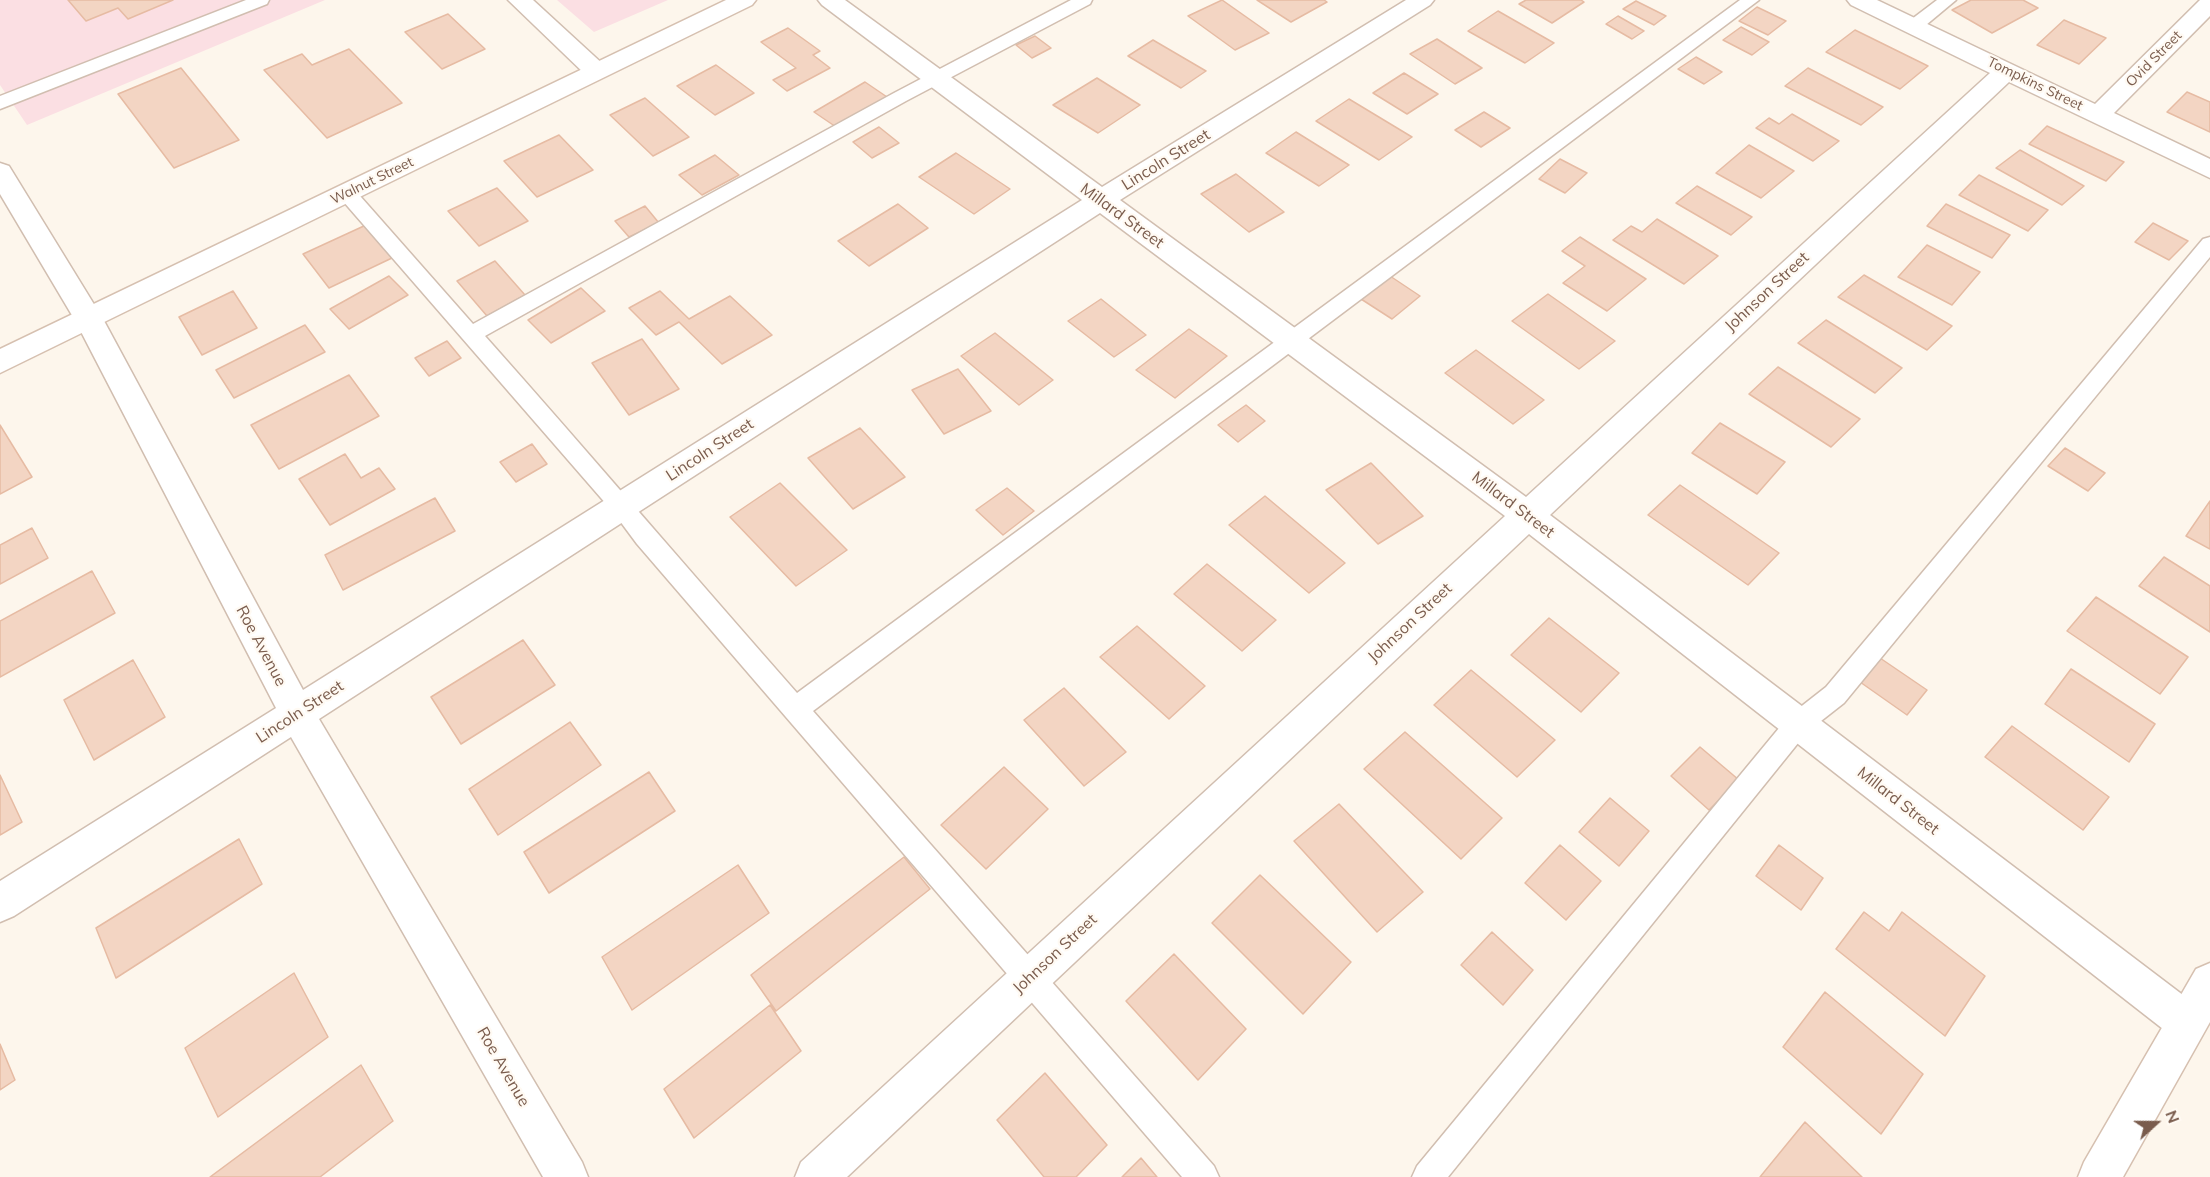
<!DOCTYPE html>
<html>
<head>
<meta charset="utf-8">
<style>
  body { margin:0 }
  #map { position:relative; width:2210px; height:1177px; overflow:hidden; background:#fdf6ec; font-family:Mulish,sans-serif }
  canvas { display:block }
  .north { position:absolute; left:2126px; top:1093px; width:60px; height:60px; -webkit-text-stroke:4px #fffaf3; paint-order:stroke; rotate:69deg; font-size:16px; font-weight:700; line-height:24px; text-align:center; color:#7a5c4d }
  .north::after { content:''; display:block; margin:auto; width:21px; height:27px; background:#7a5c4d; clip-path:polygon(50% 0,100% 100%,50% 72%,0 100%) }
</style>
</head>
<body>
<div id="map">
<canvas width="2210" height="1177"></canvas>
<div class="north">N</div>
</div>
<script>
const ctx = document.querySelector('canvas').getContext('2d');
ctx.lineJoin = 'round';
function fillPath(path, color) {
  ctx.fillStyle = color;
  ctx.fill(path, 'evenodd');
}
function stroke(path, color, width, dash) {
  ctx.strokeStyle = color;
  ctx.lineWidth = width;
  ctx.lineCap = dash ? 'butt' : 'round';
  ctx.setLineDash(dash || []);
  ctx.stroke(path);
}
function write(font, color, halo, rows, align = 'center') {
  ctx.font = font + ' Mulish,sans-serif';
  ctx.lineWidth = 4.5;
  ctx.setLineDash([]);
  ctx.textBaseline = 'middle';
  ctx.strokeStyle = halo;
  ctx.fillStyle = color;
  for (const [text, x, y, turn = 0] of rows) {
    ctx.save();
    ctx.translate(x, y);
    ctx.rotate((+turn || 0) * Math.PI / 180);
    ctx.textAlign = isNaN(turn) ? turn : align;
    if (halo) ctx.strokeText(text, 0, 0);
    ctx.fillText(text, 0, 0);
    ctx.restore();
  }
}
fillPath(new Path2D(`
  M0 0H325L27 125 0 85Z
  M557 0H668L594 32Z`), '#fbdfe3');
const building = new Path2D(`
  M68 0H173L128 19 118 8 86 21Z
  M1222 0 1269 33 1235 50 1188 16Z
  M1257 0H1324L1327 2 1291 22Z
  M1526 0H1581L1584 2 1552 23 1519 4Z
  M1971 0H2023L2038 8 1992 33 1952 10Z
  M1636 1 1666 16 1654 25 1623 9Z
  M1757 7 1786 21 1768 35 1739 21Z
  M1498 11 1554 43 1525 63 1468 31Z
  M448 14 485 49 442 69 405 32Z
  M1618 16 1644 31 1632 39 1606 24Z
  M2064 20 2106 38 2079 64 2037 45Z
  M1741 27 1769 42 1752 55 1723 40Z
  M788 28 820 51 813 55 830 68 787 91 773 80 796 68 761 42Z
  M1855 30 1928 66 1900 89 1826 52Z
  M1035 36 1051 48 1032 58 1016 45Z
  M1437 39 1482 68 1455 84 1410 54Z
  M1153 40 1206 71 1181 88 1128 56Z
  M349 49 402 103 327 138 264 70 302 54 312 65Z
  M1696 57 1722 72 1704 84 1678 69Z
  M716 65 754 93 715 115 677 86Z
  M181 68 239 140 174 168 118 94Z
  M1808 68 1883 107 1861 125 1785 86Z
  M1404 73 1438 94 1407 114 1373 93Z
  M1097 78 1140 105 1098 133 1053 105Z
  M865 82 890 99 839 129 814 112Z
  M2187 92 2210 102V132L2167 112Z
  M645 98 689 137 653 156 610 115Z
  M1349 99 1412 137 1379 160 1316 121Z
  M1484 112 1510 128 1481 147 1455 130Z
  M1792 114 1839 141 1813 161 1756 128 1769 118 1779 124Z
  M2047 126 2124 162 2106 181 2029 144Z
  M879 127 899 143 872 158 853 142Z
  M1296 132 1349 165 1319 186 1266 153Z
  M559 135 593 170 537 197 504 161Z
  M1749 145 1794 171 1761 198 1716 173Z
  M2020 150 2084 186 2062 205 1996 168Z
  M956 153 1010 189 974 214 919 177Z
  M715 155 739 175 702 195 679 175Z
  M1560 159 1587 173 1565 193 1539 179Z
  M1236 174 1284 212 1249 232 1201 194Z
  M1979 175 2048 210 2028 231 1959 195Z
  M1697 186 1752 217 1731 235 1676 203Z
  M497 188 528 221 479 246 448 211Z
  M898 204 928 228 869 266 838 241Z
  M1946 204 2010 235 1992 258 1927 226Z
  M645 206 659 223 629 237 615 221Z
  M1657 219 1718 256 1684 284 1613 240 1631 226 1642 232Z
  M2153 223 2188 241 2169 260 2135 242Z
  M366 225 392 258 329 288 303 254Z
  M1580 237 1646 279 1607 311 1563 283 1585 266 1562 251Z
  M1927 245 1980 272 1952 305 1898 277Z
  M495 261 525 295 487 316 457 281Z
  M1864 275 1952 326 1927 350 1838 297Z
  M389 276 408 295 349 329 330 309Z
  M1390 276 1420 296 1392 319 1361 299Z
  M581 288 605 311 551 343 528 320Z
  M233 291 257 328 202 355 179 317Z
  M660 291 689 319 730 296 772 335 722 364 679 322 656 335 629 308Z
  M1548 294 1615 341 1579 369 1512 321Z
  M1101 299 1146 335 1114 357 1068 321Z
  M1826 320 1902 368 1875 393 1798 343Z
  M305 325 325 352 234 398 216 370Z
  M1189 329 1227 356 1175 398 1136 370Z
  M995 333 1053 380 1019 405 961 356Z
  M642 339 679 389 629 415 592 363Z
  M447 341 461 358 429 376 415 358Z
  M1476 350 1544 400 1513 424 1445 373Z
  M1778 367 1860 419 1831 447 1749 394Z
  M958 369 991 411 944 434 912 390Z
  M349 375 379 416 279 469 251 425Z
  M1246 405 1265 421 1238 442 1218 425Z
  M1720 423 1785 462 1757 494 1692 453Z
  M0 425 32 477 0 494Z
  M860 428 905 477 853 509 808 458Z
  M532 444 547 464 516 482 500 462Z
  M2065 448 2105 473 2088 491 2048 466Z
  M345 454 361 478 379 468 395 489 330 525 299 479Z
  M1371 463 1423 516 1378 544 1326 490Z
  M780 483 847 550 796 586 730 517Z
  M1680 485 1779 553 1748 585 1648 515Z
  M1007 488 1034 511 1003 535 976 510Z
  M1265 496 1345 563 1309 593 1229 525Z
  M435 498 455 531 343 590 325 555Z
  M2210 501V549L2186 536Z
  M32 528 48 558 0 584V545Z
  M2164 557 2210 586V632L2139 586Z
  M1207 564 1276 620 1242 651 1174 594Z
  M92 571 115 613 0 677V621Z
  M2096 597 2188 657 2160 694 2067 631Z
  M1549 618 1619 673 1581 712 1511 655Z
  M1137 626 1205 686 1169 719 1100 657Z
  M523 640 555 685 461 744 431 697Z
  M1880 658 1927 690 1907 715 1860 682Z
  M133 660 165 717 94 760 64 700Z
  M2071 669 2155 724 2129 762 2045 704Z
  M1471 670 1555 740 1517 777 1434 705Z
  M1064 688 1126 752 1084 786 1024 720Z
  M570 722 601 765 498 835 469 789Z
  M2012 726 2109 797 2083 830 1985 757Z
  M1405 732 1502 818 1461 859 1364 769Z
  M1700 747 1739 780 1709 810 1671 776Z
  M1004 767 1048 809 986 869 941 825Z
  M649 772 675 811 549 893 524 852Z
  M0 775 22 822 0 835Z
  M1610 798 1649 831 1619 866 1579 832Z
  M1339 804 1423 892 1377 932 1294 841Z
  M239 839 262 884 116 978 96 928Z
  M1560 845 1601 881 1566 920 1525 883Z
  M1779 845 1823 878 1801 910 1756 876Z
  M904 857 930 889 776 1011 751 975Z
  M738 865 769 913 632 1010 602 957Z
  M1260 875 1351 962 1303 1014 1212 923Z
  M1864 912 1889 931 1902 912 1985 976 1945 1036 1836 949Z
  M1492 932 1533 970 1503 1005 1461 965Z
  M1174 954 1246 1029 1198 1080 1126 1001Z
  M294 973 328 1037 218 1117 185 1048Z
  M1825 992 1923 1074 1881 1134 1783 1047Z
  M770 1005 801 1051 694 1138 664 1089Z
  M0 1044 15 1080 0 1090Z
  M361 1065 393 1121 320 1177H210Z
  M1045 1073 1107 1145 1076 1177H1044L997 1120Z
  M1805 1122 1862 1177H1760Z
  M1141 1158 1157 1177H1122Z`);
fillPath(building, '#f3d5c3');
stroke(building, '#e6bba3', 1.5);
const lane = new Path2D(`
  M246 0H269L267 4 0 109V96Z
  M1071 0H1092L1090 4 906 101 485 336C590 454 692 574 797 693L1740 0H1759L813 711 1214 1166 1219 1177H1182L637 544 614 513 336 193 339 188 346 187 353 188 473 324 894 93Z
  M1937 0H1956L1920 30H1908L1905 26 1908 22Z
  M2210 237V257L1844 703 1807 732 1448 1177H1412L1417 1166 1789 716 1826 687 2203 239Z`);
const street = new Path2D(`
  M508 0H533L605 66 608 71 605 76 596 79 587 76Z
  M818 0H845L1102 187 1406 0H1434L1430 5 1120 200 1526 497 1990 73 1851 5 1847 0H1877L2095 104 2200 0H2210V16L2114 113 2210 159V178L2009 82 1550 515 2200 1008 2206 1022 2200 1036 2186 1042 2172 1036 1529 534 847 1177H795L801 1162 1505 516 1100 213 319 719 582 1162 588 1177H543L291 737 14 916 0 922V881L276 708 76 322 0 194V163L9 166 103 319 303 690 1082 200 822 5Z`);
const secondary = new Path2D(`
  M726 0H756L752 5 0 373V349Z
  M2210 963V1022L2123 1177H2078L2084 1162 2196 969Z`);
stroke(lane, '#d1beb0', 3);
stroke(street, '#d1beb0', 3);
stroke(secondary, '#d6c0b0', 3);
fillPath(lane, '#fff');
fillPath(street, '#fff');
fillPath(secondary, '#fff');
write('14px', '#7a5c4d', '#fffaf3', [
  ["Ovid Street",2154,59,-45],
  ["Tompkins Street",2035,84,26],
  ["Walnut Street",372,181,-26]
]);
write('16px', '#7a5c4d', '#fffaf3', [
  ["Lincoln Street",1166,160,-32],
  ["Millard Street",1122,216,36],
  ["Johnson Street",1767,292,-43],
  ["Lincoln Street",710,450,-33],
  ["Millard Street",1513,505,37],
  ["Johnson Street",1410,623,-43],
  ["Roe Avenue",261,646,62],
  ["Lincoln Street",300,712,-33],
  ["Millard Street",1898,801,38],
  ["Johnson Street",1055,954,-43],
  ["Roe Avenue",503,1067,60]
]);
</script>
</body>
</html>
